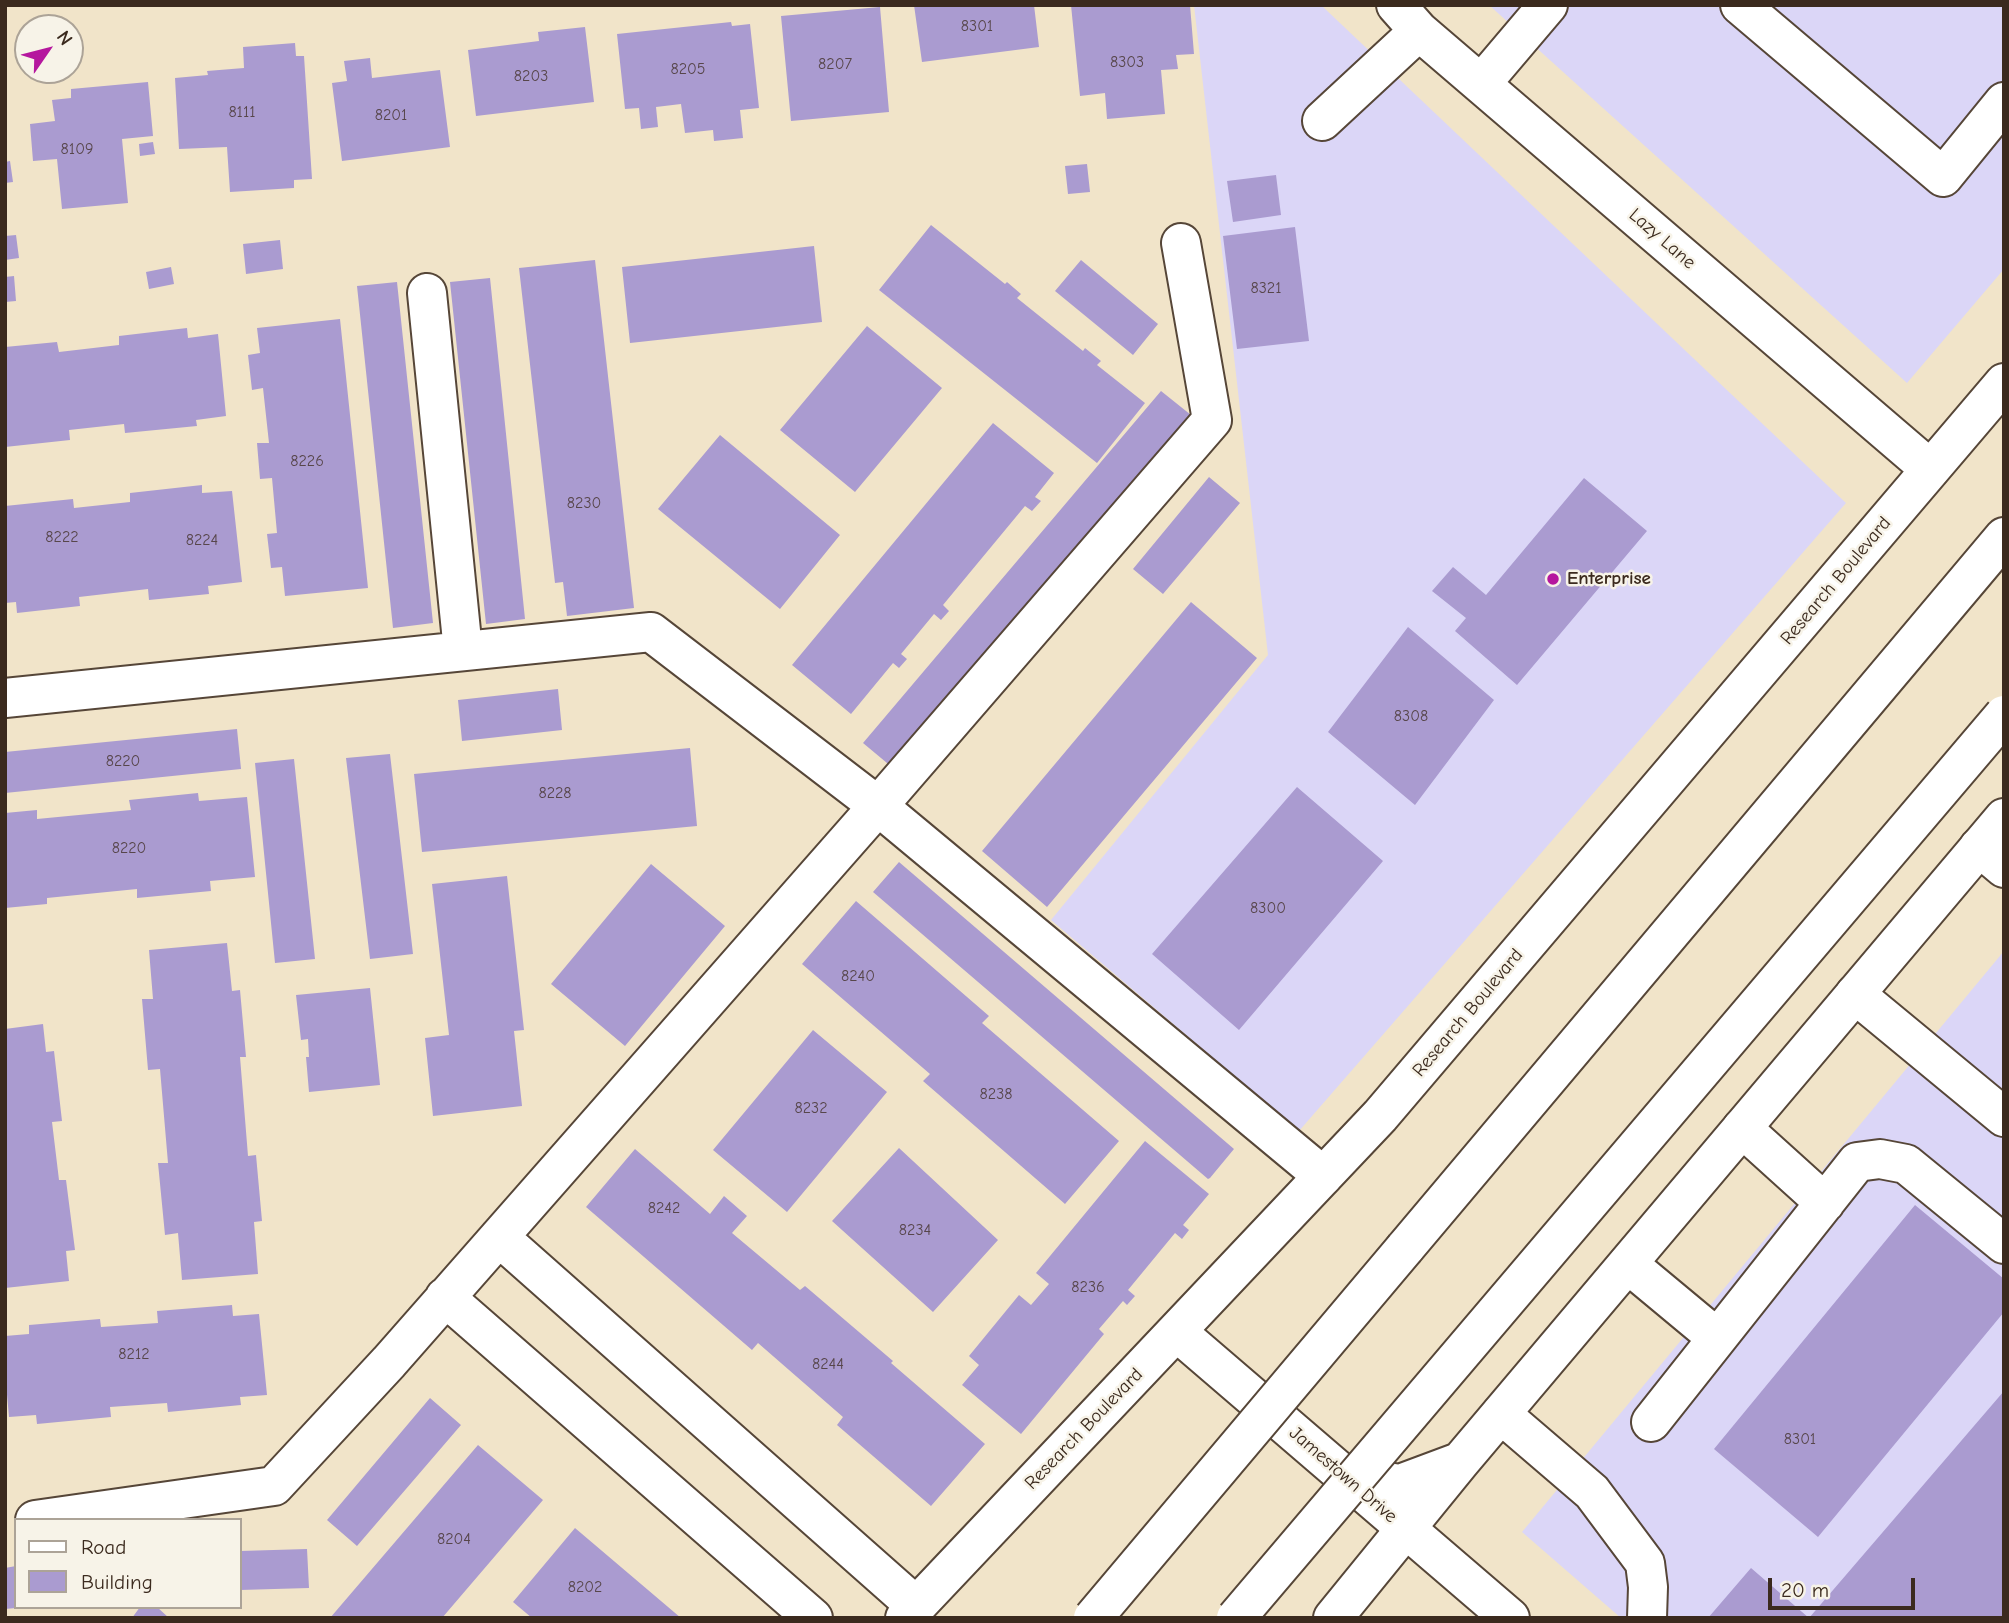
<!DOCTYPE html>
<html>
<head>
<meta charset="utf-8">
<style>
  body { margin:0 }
  #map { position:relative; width:2009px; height:1623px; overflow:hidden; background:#f1e4c9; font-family:"Comic Neue",sans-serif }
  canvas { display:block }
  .frame { position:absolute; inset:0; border:7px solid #3b2a1e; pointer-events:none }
  .legend { position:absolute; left:14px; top:1518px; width:228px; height:91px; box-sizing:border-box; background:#f7f3e8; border:2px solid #aca397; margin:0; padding:9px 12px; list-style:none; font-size:21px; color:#3b2a1e }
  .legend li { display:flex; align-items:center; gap:14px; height:35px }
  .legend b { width:35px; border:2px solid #aca397 }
  .north { position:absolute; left:14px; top:14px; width:70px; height:70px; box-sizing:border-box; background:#f7f3e8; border:2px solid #aca397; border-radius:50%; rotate:55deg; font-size:19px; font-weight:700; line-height:28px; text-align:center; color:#3b2a1e }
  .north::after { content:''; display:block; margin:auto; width:24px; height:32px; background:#b5179e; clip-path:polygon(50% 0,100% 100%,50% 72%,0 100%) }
  .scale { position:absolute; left:1768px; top:1578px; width:147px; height:32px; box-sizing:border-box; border:4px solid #3b2a1e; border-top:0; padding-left:9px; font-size:21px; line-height:24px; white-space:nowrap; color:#3b2a1e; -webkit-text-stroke:5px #f7f3e8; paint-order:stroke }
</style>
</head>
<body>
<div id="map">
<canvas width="2009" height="1623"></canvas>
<div class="frame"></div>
<ul class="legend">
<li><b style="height:9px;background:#fff"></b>Road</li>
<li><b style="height:19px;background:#aa9bd0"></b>Building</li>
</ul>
<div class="north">N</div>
<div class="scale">20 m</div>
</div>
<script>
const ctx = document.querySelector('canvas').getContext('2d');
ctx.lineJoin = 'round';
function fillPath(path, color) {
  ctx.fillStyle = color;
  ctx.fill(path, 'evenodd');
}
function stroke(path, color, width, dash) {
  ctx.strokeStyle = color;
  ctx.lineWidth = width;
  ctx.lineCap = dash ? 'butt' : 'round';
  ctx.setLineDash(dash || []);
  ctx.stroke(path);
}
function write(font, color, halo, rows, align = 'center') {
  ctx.font = font + ' "Comic Neue",sans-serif';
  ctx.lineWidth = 5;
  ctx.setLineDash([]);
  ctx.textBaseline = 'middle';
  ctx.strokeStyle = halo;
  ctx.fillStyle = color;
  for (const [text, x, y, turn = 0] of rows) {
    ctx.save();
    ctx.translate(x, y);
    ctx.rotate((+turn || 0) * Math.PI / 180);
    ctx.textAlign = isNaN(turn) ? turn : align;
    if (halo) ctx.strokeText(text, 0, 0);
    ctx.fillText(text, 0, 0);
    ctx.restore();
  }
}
fillPath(new Path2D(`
  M1194 5H1321L1846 503 1299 1131 1051 920 1268 655Z
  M1489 5H2004V269L1907 383Z
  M2004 951V1618H1621L1522 1532Z`), '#dbd6f7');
fillPath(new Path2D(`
  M914 5H1034L1039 47 922 62Z
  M1071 5H1190L1194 54 1176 55 1178 69 1161 70 1165 114 1107 119 1105 93 1080 96Z
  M880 7 889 112 791 121 781 16Z
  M731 22 732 26 750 24 759 108 740 110 743 138 714 141 713 130 685 133 681 104 656 107 658 127 641 129 639 108 625 109 617 34Z
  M585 27 594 102 476 116 468 50 539 41 538 32Z
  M295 43 296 56H304L312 179 294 180V188L230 192 227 147 179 149 175 78 208 75 207 71 244 68 243 47Z
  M370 58 372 78 440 70 450 147 342 161 332 83 347 81 344 61Z
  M148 82 153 136 122 139 128 203 62 209 57 159 33 161 30 124 55 121 52 100 71 98V89Z
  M153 142 155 154 140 156 139 144Z
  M10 161 13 182 5 183V162Z
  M1087 164 1090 192 1068 194 1065 166Z
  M1276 175 1281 215 1233 222 1227 181Z
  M931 225 1005 284 1007 282 1021 294 1017 298 1083 351 1085 348 1101 361 1097 365 1145 403 1097 463 879 290Z
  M1295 227 1309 341 1237 349 1223 236Z
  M16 235 19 258 5 260V236Z
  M280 240 283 269 246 274 243 244Z
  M814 246 822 322 630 343 622 267Z
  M595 260 634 608 567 616 563 582 555 583 519 268Z
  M1081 260 1158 324 1133 355 1055 291Z
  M171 267 174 284 149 289 146 272Z
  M14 276 16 301 5 302V277Z
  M490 278 525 619 486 624 450 282Z
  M397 282 433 623 393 628 357 286Z
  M340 319 368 588 285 596 282 567 271 568 267 534 277 533 272 478 260 479 257 443H269L263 388 252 390 248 355 260 353 257 328Z
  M867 326 942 388 855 492 780 430Z
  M187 328 188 338 218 334 226 416 196 420 197 426 125 433 124 424 69 430 70 440 5 447V347L57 342 59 352 119 345V336Z
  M1161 391 1191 415 893 768 863 743Z
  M993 423 1054 473 1035 497 1041 501 1032 511 1025 506 943 605 949 611 941 620 934 614 901 654 907 659 899 668 893 663 851 714 792 665Z
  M720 435 840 535 780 609 658 509Z
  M1209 477 1240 503 1163 594 1133 569Z
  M1584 478 1647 531 1517 685 1455 631 1466 618 1432 591 1453 567 1486 595Z
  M202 485V493L232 491 242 582 208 586 209 594 149 600 148 589 79 597 80 606 17 613 16 602 5 603V506L73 499 74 508 130 502V493Z
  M1191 602 1257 658 1047 907 982 851Z
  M1408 627 1494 700 1415 805 1328 732Z
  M558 689 562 730 462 741 458 700Z
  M237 729 241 769 5 793V752Z
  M690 748 697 826 422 852 414 774Z
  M390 754 413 954 370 959 346 758Z
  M294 759 315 959 275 963 255 763Z
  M1297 787 1383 861 1239 1030 1152 954Z
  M198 793 199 801 247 797 255 877 210 881 211 891 137 898V889L47 898V904L5 908V813L37 810V819L131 810 129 800Z
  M899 862 1234 1149 1210 1178 1208 1179 873 892Z
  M651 864 725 926 625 1046 551 984Z
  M507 876 524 1030 514 1031 522 1106 433 1116 425 1038 449 1035 432 884Z
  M856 901 989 1016 982 1023 1119 1141 1065 1204 923 1081 930 1074 802 964Z
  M227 943 232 991 240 990 246 1057H240L248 1156 256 1155 262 1221 254 1222 258 1274 182 1280 178 1233 165 1235 158 1163H168L160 1069 148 1070 142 999H153L149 950Z
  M370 988 380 1085 309 1092 306 1057H309L308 1039 301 1040 296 995Z
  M43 1024 46 1052 54 1051 62 1121 52 1122 59 1180H66L75 1250 66 1251 69 1281 5 1288V1029Z
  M813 1030 887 1092 787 1212 713 1150Z
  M1145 1141 1209 1194 1183 1225 1189 1230 1182 1239 1175 1233 1128 1290 1135 1296 1127 1305 1123 1301 1099 1329 1104 1334 1021 1434 962 1385 979 1365 969 1356 1019 1295 1031 1305 1049 1284 1036 1273Z
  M899 1148 998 1240 933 1312 832 1221Z
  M635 1149 710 1214 724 1196 747 1216 732 1233 800 1290 805 1286 893 1361 891 1363 985 1444 931 1506 837 1425 843 1417 758 1343 752 1350 586 1207Z
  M1915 1205 2004 1279V1312L1818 1537 1714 1449Z
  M232 1305 233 1316 259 1314 267 1395 240 1397 241 1405 168 1412 167 1403 110 1407 111 1417 37 1424 36 1415 9 1417 5 1372V1336L29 1334V1325L100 1319 101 1327 158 1323 157 1311Z
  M2004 1391V1618H1809Z
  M430 1398 461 1425 357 1546 327 1520Z
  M478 1445 543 1500 442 1618H330Z
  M575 1528 681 1618H532L513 1602Z
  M307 1549 309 1588 240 1590V1551Z
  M16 1566V1608L5 1609V1568Z
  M1751 1568 1809 1618H1708Z
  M140 1607H157L169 1618H132Z`), '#aa9bd0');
const minor = new Path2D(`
  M1396 5 1419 31 1930 469
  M1740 5 1943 177 2004 102
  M1481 84 1548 5
  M1322 121 1419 31
  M1181 243 1212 420 878 806 1323 1176
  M427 293 463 651
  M5 698 651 632 878 806 389 1362 274 1486 35 1520
  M1979 847 2004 868
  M1855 994 2004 1117
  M1742 1128 1825 1203
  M499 1237 916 1606
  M1628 1264 1717 1338
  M445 1297 813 1618
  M1177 1332 1510 1618
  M1501 1414 1592 1492 1645 1563 1648 1587 1647 1618
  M1651 1422 1857 1162 1880 1159 1906 1164 2004 1244`);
const major = new Path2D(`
  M1343 1475 1400 1484 1459 1462
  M905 1618 1380 1116 2004 383
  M1333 1618 1460 1462 2004 818`);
const highway = new Path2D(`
  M1405 1248 2004 537`);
stroke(minor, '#564638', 42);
stroke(major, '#564638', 42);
stroke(highway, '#564638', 42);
stroke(minor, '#fff', 38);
stroke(major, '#fff', 38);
stroke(highway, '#fff', 38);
const highwayBridge = new Path2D(`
  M1093 1618 1405 1248
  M1236 1618 2004 715`);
stroke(highwayBridge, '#564638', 42, []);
stroke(highwayBridge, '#fff', 38);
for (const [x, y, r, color] of [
  [1553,579,7,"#b5179e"]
]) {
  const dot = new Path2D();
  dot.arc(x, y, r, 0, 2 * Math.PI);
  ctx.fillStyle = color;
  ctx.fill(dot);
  stroke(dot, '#f7f3e8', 2.5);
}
write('16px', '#57464a', null, [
  ["8301",977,26],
  ["8303",1127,62],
  ["8207",835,64],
  ["8205",688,69],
  ["8203",531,76],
  ["8111",242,112],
  ["8201",391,115],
  ["8109",77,149],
  ["8321",1266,288],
  ["8226",307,461],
  ["8230",584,503],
  ["8222",62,537],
  ["8224",202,540],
  ["8308",1411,716],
  ["8220",123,761],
  ["8228",555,793],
  ["8220",129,848],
  ["8300",1268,908],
  ["8240",858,976],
  ["8238",996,1094],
  ["8232",811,1108],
  ["8242",664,1208],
  ["8234",915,1230],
  ["8236",1088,1287],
  ["8212",134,1354],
  ["8244",828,1364],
  ["8301",1800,1439],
  ["8204",454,1539],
  ["8202",585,1587]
]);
write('19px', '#3b2a1e', '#f7f3e8', [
  ["Lazy Lane",1662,239,41],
  ["Research Boulevard",1836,581,-50],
  ["Research Boulevard",1468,1013,-50],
  ["Research Boulevard",1084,1429,-46],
  ["Jamestown Drive",1343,1475,41]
]);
write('bold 19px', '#3b2a1e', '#f7f3e8', [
  ["Enterprise",1567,579]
], 'left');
</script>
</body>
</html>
